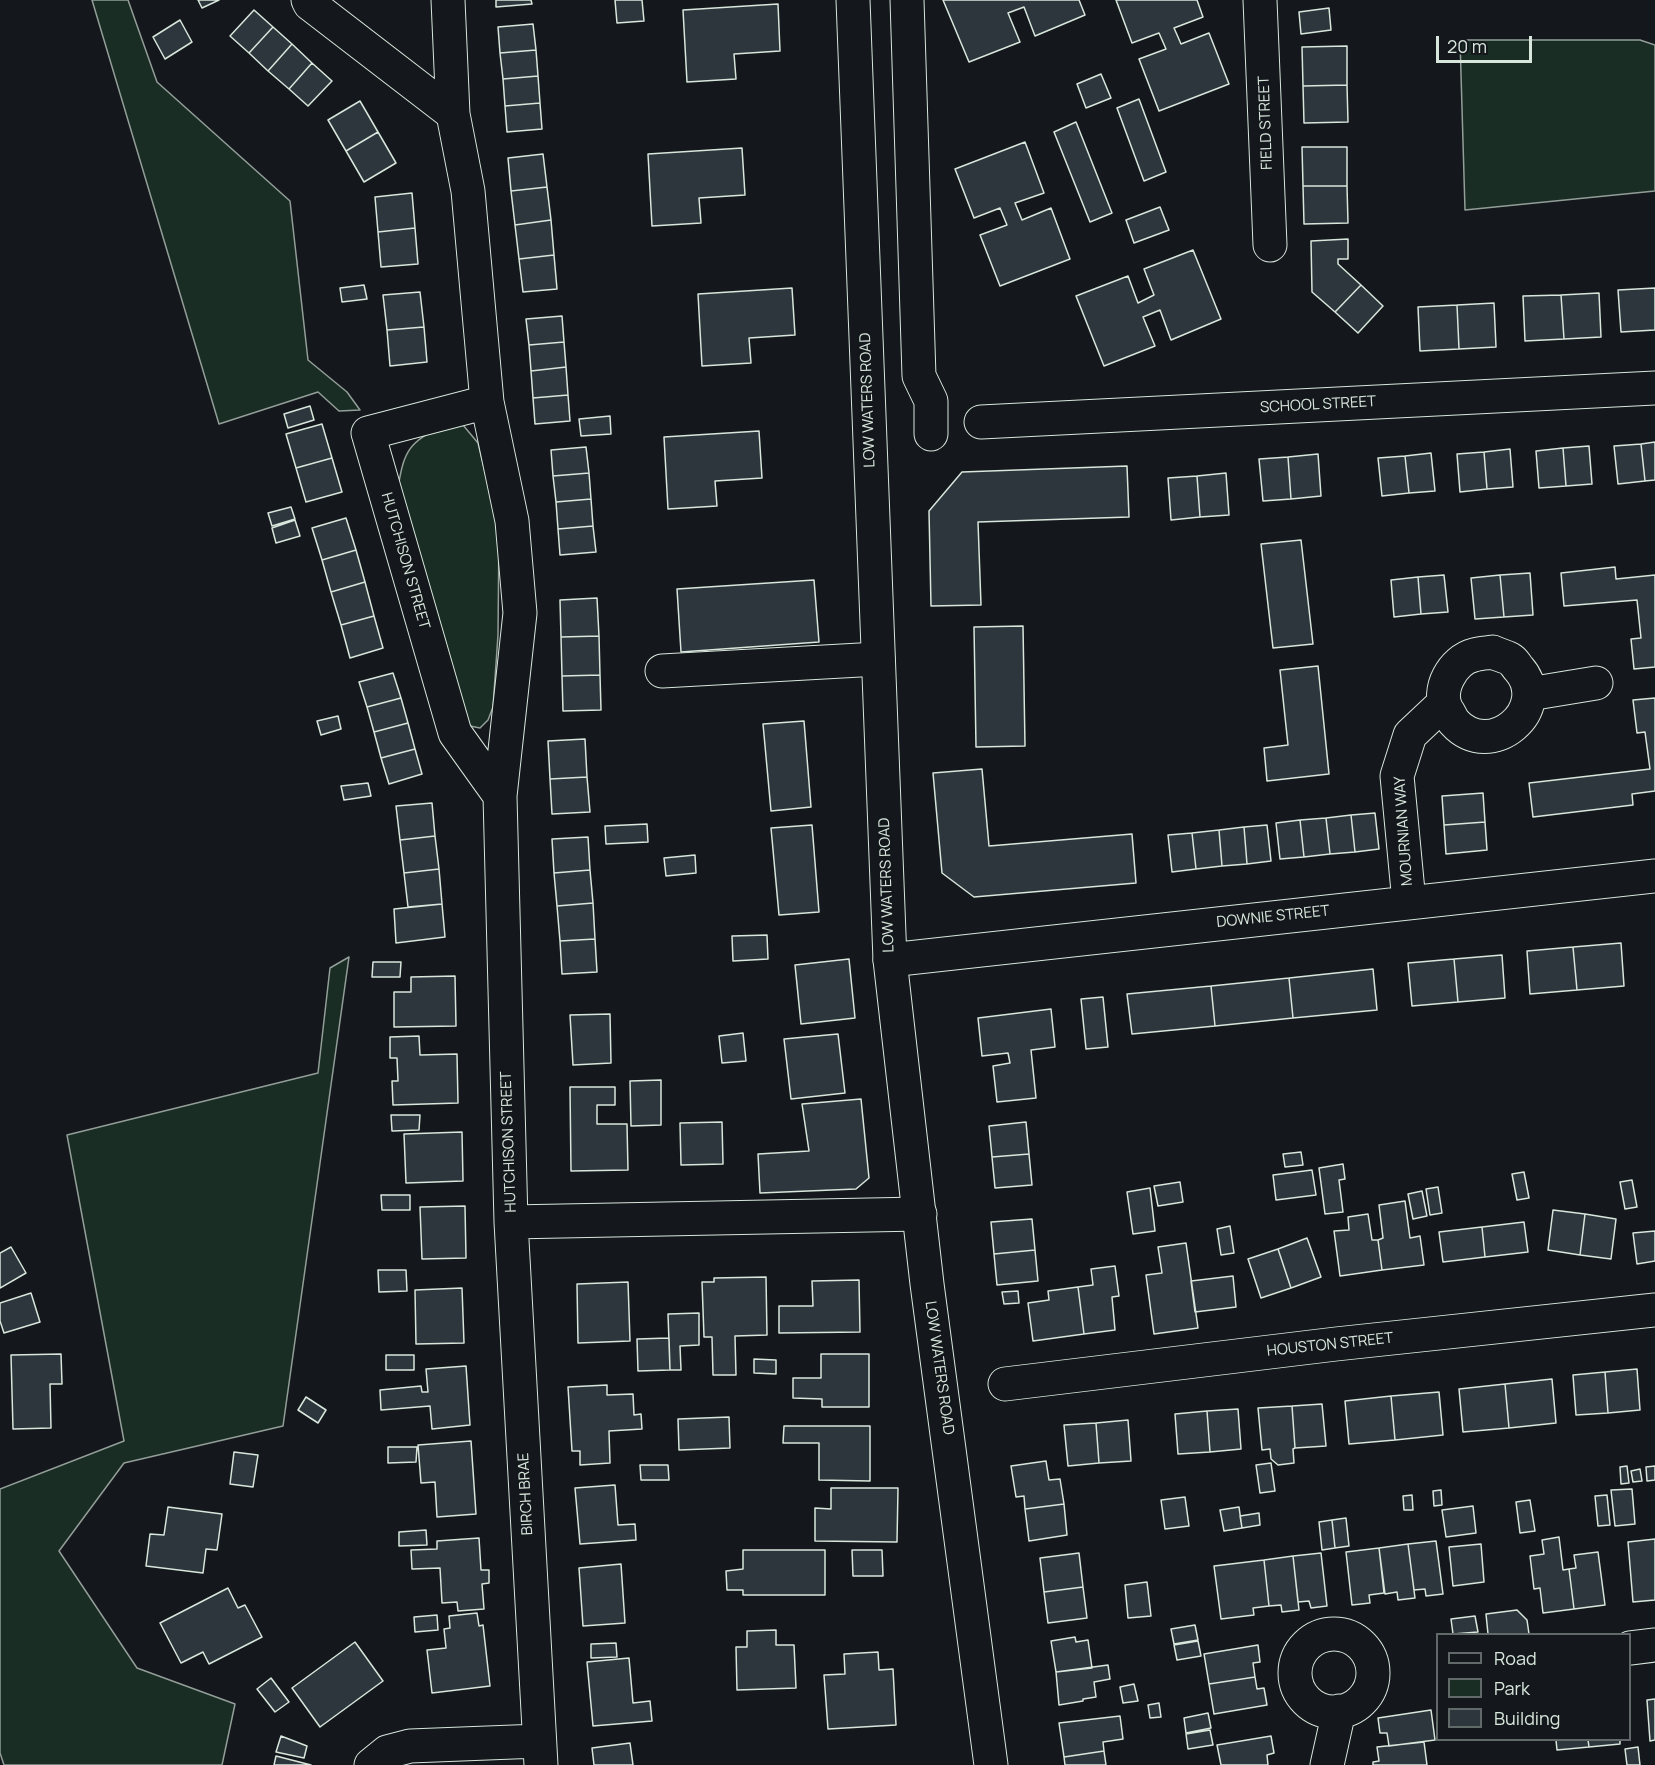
<!DOCTYPE html>
<html>
<head>
<meta charset="utf-8">
<style>
  body { margin:0 }
  #map { position:relative; width:1655px; height:1765px; overflow:hidden; background:#14181c; font-family:Manrope,sans-serif }
  canvas { display:block }
  .legend { position:absolute; left:1436px; top:1633px; width:195px; height:108px; box-sizing:border-box; background:#14181c; border:2px solid #626a69; margin:0; padding:8px 10px; list-style:none; font-size:18px; color:#d8e6dc }
  .legend li { display:flex; align-items:center; gap:12px; height:30px }
  .legend b { width:30px; border:2px solid #626a69 }
  .scale { position:absolute; left:1436px; top:36px; width:96px; height:27px; box-sizing:border-box; border:3px solid #d8e6dc; border-top:0; padding-left:8px; font-size:18px; line-height:21px; white-space:nowrap; color:#d8e6dc; -webkit-text-stroke:4px #14181c; paint-order:stroke }
</style>
</head>
<body>
<div id="map">
<canvas width="1655" height="1765"></canvas>
<ul class="legend">
<li><b style="height:8px;background:#14181c"></b>Road</li>
<li><b style="height:16px;background:#1a2d24"></b>Park</li>
<li><b style="height:16px;background:#2c363c"></b>Building</li>
</ul>
<div class="scale">20 m</div>
</div>
<script>
const ctx = document.querySelector('canvas').getContext('2d');
ctx.lineJoin = 'round';
function fillPath(path, color) {
  ctx.fillStyle = color;
  ctx.fill(path, 'evenodd');
}
function stroke(path, color, width, dash) {
  ctx.strokeStyle = color;
  ctx.lineWidth = width;
  ctx.lineCap = dash ? 'butt' : 'round';
  ctx.setLineDash(dash || []);
  ctx.stroke(path);
}
function write(font, color, halo, rows, align = 'center') {
  ctx.font = font + ' Manrope,sans-serif';
  ctx.lineWidth = 4.5;
  ctx.setLineDash([]);
  ctx.textBaseline = 'middle';
  ctx.strokeStyle = halo;
  ctx.fillStyle = color;
  for (const [text, x, y, turn = 0] of rows) {
    ctx.save();
    ctx.translate(x, y);
    ctx.rotate((+turn || 0) * Math.PI / 180);
    ctx.textAlign = isNaN(turn) ? turn : align;
    if (halo) ctx.strokeText(text, 0, 0);
    ctx.fillText(text, 0, 0);
    ctx.restore();
  }
}
const green = new Path2D(`
  M92 0H128L157 82 290 201 308 360 347 392 360 410 339 411 318 392 219 424Z
  M1460 40H1640L1655 45V191L1465 210Z
  M445 425H463L478 443 499 530 498 635 493 707 488 720 480 728 470 726 398 488C404 450 409 442 445 425Z
  M349 957 283 1426 124 1463 59 1551 137 1668 235 1704 222 1765H4L0 1753V1489L124 1441 67 1135 318 1073 330 968Z`);
fillPath(green, '#1a2d24');
stroke(green, '#939e99', 1.5);
const building = new Path2D(`
  M198 0H219L202 8Z
  M496 0H531L532 4 496 7Z
  M615 0H642L644 21 617 23Z
  M943 0H1079L1085 15 1035 36 1024 7 1008 13 1020 42 969 62Z
  M1116 0H1197L1203 17 1174 28 1178 37 1181 44 1209 33 1229 84 1159 111 1139 59 1166 49 1159 33 1132 43Z
  M778 4 780 51 734 54 736 79 687 82 683 10Z
  M1329 8 1331 30 1301 34 1299 12Z
  M254 10 273 27 249 53 230 36Z
  M180 20 192 42 165 59 153 37Z
  M533 24 536 50 500 53 498 27Z
  M273 27 292 44 268 71 249 53Z
  M292 44 312 63 289 89 268 71Z
  M1347 46V85L1303 86 1302 47Z
  M536 50 538 76 503 79 500 53Z
  M312 63 332 81 308 106 289 89Z
  M1101 74 1111 98 1086 108 1077 84Z
  M538 76 540 103 505 106 503 79Z
  M1347 85 1348 122 1304 123 1303 86Z
  M1139 99 1166 172 1144 181 1117 108Z
  M360 101 378 132 346 151 328 120Z
  M540 103 542 129 507 132 505 106Z
  M1076 122 1112 213 1090 222 1054 132Z
  M378 132 396 163 364 182 346 151Z
  M1025 142 1044 193 1015 203 1022 220 1051 208 1070 259 1000 286 980 235 1007 225 1000 208 974 218 955 169Z
  M1302 147H1347V186H1303Z
  M742 148 745 195 699 198 701 223 652 226 648 154Z
  M543 154 547 187 511 191 508 158Z
  M1303 186H1347L1348 223 1304 224Z
  M547 187 551 220 515 225 511 191Z
  M412 193 415 228 378 232 375 197Z
  M1160 207 1169 230 1134 243 1126 220Z
  M551 220 554 255 519 259 515 225Z
  M415 228 418 264 381 267 378 232Z
  M1348 239V259H1338V264L1361 285 1335 312 1312 292 1311 241Z
  M1193 250 1221 319 1171 340 1160 310 1143 317 1155 346 1104 366 1076 296 1128 276 1138 303 1154 295 1144 269Z
  M554 255 557 289 523 292 519 259Z
  M364 285 367 299 342 302 340 288Z
  M1361 285 1383 306 1358 333 1335 312Z
  M792 288 795 335 749 338 751 363 702 366 698 294Z
  M1655 288V330L1621 332 1618 290Z
  M420 292 424 327 387 330 383 295Z
  M1599 293 1601 337 1564 339 1561 295Z
  M1561 295 1564 339 1525 341 1523 296Z
  M1494 303 1496 347 1459 349 1457 305Z
  M1457 305 1459 349 1420 351 1418 307Z
  M562 316 564 342 529 345 526 319Z
  M424 327 427 362 390 366 387 330Z
  M564 342 566 367 531 371 529 345Z
  M566 367 568 395 533 398 531 371Z
  M568 395 570 421 535 424 533 398Z
  M310 406 314 420 288 428 284 414Z
  M610 416 611 434 581 436 579 419Z
  M322 424 332 458 296 468 286 434Z
  M759 431 762 478 715 481 717 506 668 509 664 437Z
  M1655 442V480L1645 481 1641 444Z
  M1641 444 1645 481 1618 484 1614 446Z
  M1589 446 1592 484 1566 486 1563 448Z
  M586 447 589 473 553 476 551 450Z
  M1563 448 1566 486 1539 488 1536 451Z
  M1510 449 1513 487 1487 489 1484 452Z
  M1484 452 1487 489 1460 492 1457 454Z
  M1431 453 1435 491 1409 493 1405 456Z
  M1318 454 1321 496 1291 499 1288 457Z
  M1405 456 1409 493 1382 496 1378 458Z
  M1288 457 1291 499 1263 501 1259 459Z
  M332 458 342 492 306 502 296 468Z
  M1127 466 1129 517 978 522 981 605 931 606 929 511 962 472Z
  M589 473 591 499 556 502 553 476Z
  M1226 473 1229 515 1200 517 1197 476Z
  M1197 476 1200 517 1171 520 1168 478Z
  M591 499 593 526 558 529 556 502Z
  M291 507 295 519 272 526 268 513Z
  M346 518 356 550 322 560 312 528Z
  M295 520 300 536 276 543 272 528Z
  M593 526 596 552 560 555 558 529Z
  M1301 540 1313 644 1273 648 1261 544Z
  M356 550 365 582 331 592 322 560Z
  M1615 567 1616 579 1655 575V667L1634 669 1631 639 1641 638 1637 600 1564 606 1561 573Z
  M1530 573 1533 615 1504 617 1500 575Z
  M1444 575 1448 612 1421 614 1418 577Z
  M1500 575 1504 617 1475 619 1471 578Z
  M1418 577 1421 614 1394 617 1391 580Z
  M814 580 819 642 681 652 677 589Z
  M365 582 374 616 341 625 331 592Z
  M597 598 599 636 561 637 560 600Z
  M374 616 383 648 350 658 341 625Z
  M1023 626 1025 746 976 747 974 627Z
  M599 636 600 675 562 676 561 637Z
  M1318 666 1329 774 1267 781 1264 748 1288 745 1280 670Z
  M393 673 401 698 367 707 359 682Z
  M600 675 601 710 563 711 562 676Z
  M401 698 408 723 374 732 367 707Z
  M1655 698V791L1632 794 1633 805 1533 817 1529 783 1650 769 1645 732 1637 733 1633 700Z
  M338 716 341 729 321 735 317 721Z
  M804 721 811 807 771 811 763 724Z
  M408 723 415 749 381 758 374 732Z
  M585 739 587 777 550 779 548 741Z
  M415 749 422 774 389 784 381 758Z
  M982 769 989 846 1132 834 1136 883 974 897 942 873 933 773Z
  M587 777 590 812 552 814 550 779Z
  M368 783 371 796 344 800 341 786Z
  M1483 793 1485 822 1444 825 1442 796Z
  M432 803 435 836 400 840 396 806Z
  M1375 813 1379 849 1355 852 1351 815Z
  M1351 815 1355 852 1330 854 1326 818Z
  M1326 818 1330 854 1304 857 1300 820Z
  M1300 820 1304 857 1280 859 1276 823Z
  M1485 822 1487 850 1446 854 1444 825Z
  M647 824 648 842 606 844 605 826Z
  M812 825 819 912 779 915 771 828Z
  M1267 825 1271 861 1247 864 1244 827Z
  M1244 827 1247 864 1222 866 1219 830Z
  M1219 830 1222 866 1196 869 1192 833Z
  M1192 833 1196 869 1172 872 1168 835Z
  M435 836 439 869 404 873 400 840Z
  M588 837 590 870 554 873 552 839Z
  M695 855 696 873 666 876 664 858Z
  M439 869 442 904 408 907 404 873Z
  M590 870 593 903 557 906 554 873Z
  M593 903 595 939 560 941 557 906Z
  M442 904 445 937 396 943 394 909Z
  M767 935 768 959 733 961 732 936Z
  M595 939 597 972 562 974 560 941Z
  M1621 943 1624 986 1577 990 1573 947Z
  M1573 947 1577 990 1530 994 1527 951Z
  M1502 955 1505 998 1458 1002 1454 959Z
  M849 959 855 1018 801 1024 795 965Z
  M1454 959 1458 1002 1412 1006 1408 963Z
  M373 962H401L400 977H372Z
  M1373 969 1377 1010 1293 1018 1289 978Z
  M455 976 456 1026 394 1027V992H411V977Z
  M1289 978 1293 1018 1215 1026 1211 986Z
  M1211 986 1215 1026 1132 1034 1127 994Z
  M1103 997 1108 1047 1086 1049 1081 999Z
  M1051 1009 1055 1047 1031 1050 1036 1098 997 1102 993 1066 1010 1063 1008 1053 982 1056 978 1018Z
  M610 1014 611 1063 573 1065 570 1015Z
  M743 1033 746 1061 722 1063 719 1036Z
  M838 1034 845 1093 791 1099 784 1039Z
  M419 1036 420 1055 457 1054 458 1103 393 1105 392 1081H398L397 1058H390V1037Z
  M661 1080V1125L631 1126 630 1081Z
  M570 1087H615V1105H597V1124H627L628 1170 571 1171Z
  M861 1099 869 1178 856 1189 760 1193 758 1154 809 1151 802 1104Z
  M391 1115H420L419 1130 392 1131Z
  M722 1122 723 1164 681 1165 680 1123Z
  M1026 1122 1029 1154 992 1157 989 1126Z
  M462 1132 463 1181 406 1183 404 1134Z
  M1301 1152 1303 1165 1285 1167 1283 1154Z
  M1029 1154 1032 1185 995 1188 992 1157Z
  M1343 1164 1345 1179 1339 1180 1343 1212 1325 1214 1319 1168Z
  M1312 1170 1316 1195 1276 1200 1273 1175Z
  M1524 1172 1529 1198 1517 1200 1512 1174Z
  M1632 1180 1637 1207 1625 1209 1620 1182Z
  M1180 1182 1183 1202 1158 1206 1154 1186Z
  M1438 1187 1442 1213 1430 1215 1426 1189Z
  M1150 1188 1155 1231 1133 1234 1127 1192Z
  M1422 1191 1427 1216 1413 1219 1408 1194Z
  M381 1195H410V1210H382Z
  M1405 1201 1410 1238 1420 1236 1424 1265 1382 1270 1378 1240 1383 1238 1379 1205Z
  M465 1206 466 1258 422 1259 420 1207Z
  M1553 1210 1585 1214 1580 1255 1548 1250Z
  M1368 1214 1372 1240H1378L1382 1270 1340 1276 1334 1231 1349 1230 1348 1217Z
  M1585 1214 1616 1219 1611 1259 1580 1255Z
  M1032 1219 1035 1250 994 1254 991 1222Z
  M1524 1222 1528 1252 1485 1257 1482 1227Z
  M1230 1226 1234 1253 1221 1255 1217 1229Z
  M1482 1227 1485 1257 1443 1262 1439 1232Z
  M1655 1231V1261L1637 1264 1633 1233Z
  M1307 1238 1321 1277 1291 1288 1278 1249Z
  M1186 1243 1198 1328 1154 1334 1146 1275 1162 1273 1158 1247Z
  M11 1247 26 1273 0 1288V1253Z
  M1278 1249 1291 1288 1261 1298 1248 1259Z
  M1035 1250 1038 1281 997 1285 994 1254Z
  M1115 1266 1119 1296 1112 1297 1115 1330 1084 1334 1078 1287 1093 1285 1091 1269Z
  M378 1270H406L407 1291 379 1292Z
  M1233 1276 1236 1307 1195 1312 1191 1281Z
  M766 1277 767 1335 735 1336 736 1375H713L712 1337H704L702 1282H714V1278Z
  M859 1280 860 1332 779 1333V1306H813L812 1281Z
  M628 1282 630 1341 578 1343 577 1284Z
  M1078 1287 1084 1334 1033 1341 1028 1303 1049 1300 1048 1291Z
  M462 1288 464 1343 416 1344 415 1290Z
  M1018 1291 1019 1303 1004 1304 1002 1292Z
  M31 1293 40 1322 4 1333 0 1321V1303Z
  M699 1313V1345L680 1346 681 1370H670L668 1314Z
  M669 1338 670 1370 638 1371 637 1339Z
  M61 1354 62 1384H50L51 1428 13 1429 11 1355Z
  M821 1354H869V1407H822V1399L793 1398V1378H821Z
  M386 1355H414V1370H386Z
  M754 1359 776 1360V1374L754 1373Z
  M466 1366 470 1425 432 1429 430 1406 381 1410 380 1390 421 1386 422 1392H428L426 1369Z
  M1637 1369 1640 1410 1608 1413 1605 1372Z
  M1605 1372 1608 1413 1576 1415 1573 1375Z
  M1552 1379 1556 1423 1509 1428 1505 1384Z
  M1505 1384 1509 1428 1463 1432 1459 1389Z
  M607 1385V1395L633 1394 634 1415 641 1414 642 1429 609 1431 610 1463 580 1465V1451H572L568 1387Z
  M1439 1392 1443 1435 1395 1440 1391 1396Z
  M1391 1396 1395 1440 1349 1444 1345 1401Z
  M306 1397 326 1410 318 1423 298 1410Z
  M1322 1404 1326 1446 1295 1448 1292 1406Z
  M1292 1406 1295 1448 1293 1449 1294 1463 1278 1465 1271 1459 1270 1449 1262 1450 1258 1408Z
  M1238 1409 1241 1449 1210 1452 1207 1411Z
  M1207 1411 1210 1452 1178 1454 1175 1414Z
  M729 1417 730 1448 679 1450 678 1419Z
  M1128 1420 1131 1461 1099 1463 1096 1423Z
  M1096 1423 1099 1463 1068 1466 1064 1425Z
  M784 1426H870V1481L819 1480V1443H783Z
  M471 1441 476 1514 437 1517 435 1482 421 1483 418 1445Z
  M388 1447H417L416 1462 388 1463Z
  M234 1452 258 1455 253 1487 230 1484Z
  M1046 1461 1049 1480 1060 1479 1064 1504 1025 1509 1024 1496 1016 1497 1011 1466Z
  M1271 1463 1275 1491 1260 1493 1256 1465Z
  M640 1465H668L669 1480H641Z
  M1627 1466 1629 1483 1621 1484 1620 1467Z
  M1655 1466V1480L1647 1481 1646 1467Z
  M1640 1469 1642 1481 1633 1482 1631 1471Z
  M615 1485 618 1525 635 1524 636 1540 580 1544 575 1488Z
  M831 1488H898L897 1542 815 1541V1508L831 1509Z
  M1632 1489 1635 1524 1615 1526 1611 1490Z
  M1441 1490 1442 1505 1434 1506 1433 1491Z
  M1412 1495 1413 1510H1404L1403 1496Z
  M1607 1495 1610 1525 1598 1526 1595 1496Z
  M1185 1497 1189 1526 1165 1529 1161 1500Z
  M1530 1500 1535 1531 1520 1533 1516 1502Z
  M1064 1504 1067 1535 1029 1541 1025 1509Z
  M1473 1506 1476 1533 1446 1537 1442 1510Z
  M168 1507 222 1514 217 1550 206 1549 203 1573 146 1566 150 1534 164 1535Z
  M1239 1507 1242 1528 1224 1531 1220 1510Z
  M1259 1513 1260 1525 1242 1528 1240 1516Z
  M1346 1518 1349 1546 1335 1548 1332 1520Z
  M1332 1520 1335 1548 1322 1550 1319 1522Z
  M426 1530 427 1545 399 1546V1532Z
  M1559 1537 1563 1570 1569 1569 1574 1609 1543 1613 1540 1588 1534 1589 1530 1556 1544 1554 1542 1540Z
  M479 1538 481 1570H489V1583L482 1584 484 1609 458 1611 457 1602 442 1603 440 1568 412 1569 411 1550 437 1549V1541Z
  M1655 1539V1600L1633 1602 1628 1542Z
  M1436 1541 1443 1594 1426 1596 1425 1589 1414 1590 1408 1544Z
  M1408 1544 1415 1598 1398 1600 1397 1592 1385 1594 1379 1548Z
  M1481 1544 1484 1582 1453 1586 1449 1547Z
  M1379 1548 1384 1593 1369 1595 1370 1603 1352 1605 1346 1552Z
  M743 1550H825V1595H743V1590H727L726 1571 743 1569Z
  M852 1550H882L883 1576H853Z
  M1598 1552 1605 1605 1574 1609 1569 1569 1576 1568 1574 1555Z
  M1079 1553 1083 1587 1044 1592 1040 1558Z
  M1321 1553 1327 1606 1311 1608 1309 1601 1298 1602 1293 1556Z
  M1293 1556 1299 1610 1282 1612 1281 1605 1269 1606 1264 1560Z
  M1264 1560 1269 1606 1253 1608 1254 1615 1221 1619 1214 1566Z
  M621 1564 625 1623 583 1626 579 1568Z
  M1147 1582 1151 1616 1128 1618 1125 1585Z
  M1083 1587 1087 1618 1048 1623 1044 1592Z
  M228 1588 238 1608 245 1605 262 1637 209 1664 203 1652 181 1663 160 1623Z
  M1517 1610 1527 1620 1529 1634H1488L1486 1614Z
  M477 1613 479 1626 483 1625 490 1686 432 1693 427 1650 446 1648 444 1629 450 1628 449 1616Z
  M437 1615 438 1630 415 1632 414 1617Z
  M1475 1616 1478 1632 1453 1634 1451 1619Z
  M1195 1625 1198 1640 1174 1644 1171 1629Z
  M776 1630V1645H794L796 1688 737 1690 736 1647H747V1631Z
  M1075 1637 1076 1642 1088 1640 1092 1668 1056 1672 1051 1641Z
  M1198 1641 1201 1656 1177 1660 1174 1645Z
  M355 1642 383 1681 320 1727 292 1688Z
  M616 1643 617 1657 591 1658V1644Z
  M1258 1645 1260 1662 1253 1663 1255 1677 1209 1684 1204 1654Z
  M878 1652 879 1670 893 1669 896 1725 828 1729 824 1675 845 1674 844 1654Z
  M629 1658 633 1703 650 1701 652 1721 593 1726 587 1662Z
  M1108 1665 1110 1679 1094 1682 1096 1697 1083 1699V1701L1059 1705 1056 1672Z
  M1255 1677 1257 1689 1264 1688 1267 1705 1214 1714 1209 1684Z
  M271 1678 289 1702 275 1712 257 1689Z
  M1134 1684 1138 1701 1123 1703 1120 1687Z
  M1655 1699V1740L1650 1741 1647 1700Z
  M1159 1703 1161 1717 1150 1718 1148 1705Z
  M1431 1710 1435 1740 1389 1746 1387 1733H1380L1378 1718Z
  M1208 1713 1211 1728 1186 1733 1184 1718Z
  M1120 1716 1123 1739 1103 1742 1104 1751 1064 1757 1059 1723Z
  M1210 1730 1213 1745 1188 1749 1186 1734Z
  M281 1736 307 1746 304 1758 276 1752Z
  M1271 1736 1274 1753 1267 1755 1268 1765H1221L1217 1745Z
  M1556 1740H1588L1589 1747 1557 1750Z
  M1588 1740H1620V1744L1589 1747Z
  M1424 1742 1427 1765H1373V1762L1379 1761 1377 1747Z
  M630 1743 633 1765H594L592 1748Z
  M1638 1747 1640 1765H1627L1625 1749Z
  M1104 1751 1106 1765H1065L1064 1757Z
  M276 1756 311 1765H274Z`);
fillPath(building, '#2c363c');
stroke(building, '#d8e6dc', 1.5);
const minor = new Path2D(`
  M308 0 310 4 453 114
  M448 0 453 114 468 191 487 402 512 521 520 613 500 796 511 1222 541 1765
  M907 0 919 376 931 401V434
  M1260 0 1270 245
  M487 402 368 433 455 733 500 796
  M981 422 1655 388
  M1493 652C1498 655 1505 656 1510 659 1514 661 1516 666 1519 669 1553 708 1491 763 1454 722 1452 719 1450 714 1447 710 1436 690 1453 660 1474 655 1480 653 1487 653 1493 652Z
  M662 671 878 659
  M1529 694 1596 683
  M1409 902 1397 776 1410 735 1444 703
  M890 960 1655 876
  M511 1222 920 1214
  M1005 1384 1336 1344 1655 1310
  M1295 1673a39 39 0 1 1 78 0a39 39 0 1 1-78 0Z
  M1630 1648 1655 1645
  M371 1765 387 1752 410 1746 539 1741
  M1327 1765 1339 1711`);
const major = new Path2D(`
  M853 0 890 960 927 1284 991 1765`);
stroke(minor, '#d8e6dc', 35);
stroke(major, '#d8e6dc', 35);
stroke(minor, '#14181c', 33);
stroke(major, '#14181c', 33);
write('15px', '#d8e6dc', '#14181c', [
  ["FIELD STREET",1266,123,-92],
  ["LOW WATERS ROAD",868,400,-92],
  ["SCHOOL STREET",1318,405,-3],
  ["HUTCHISON STREET",405,561,74],
  ["MOURNIAN WAY",1404,831,-94],
  ["LOW WATERS ROAD",887,885,-92],
  ["DOWNIE STREET",1273,917,-6],
  ["HUTCHISON STREET",509,1142,-92],
  ["HOUSTON STREET",1330,1345,-6],
  ["LOW WATERS ROAD",939,1368,82],
  ["BIRCH BRAE",526,1494,-93]
]);
</script>
</body>
</html>
